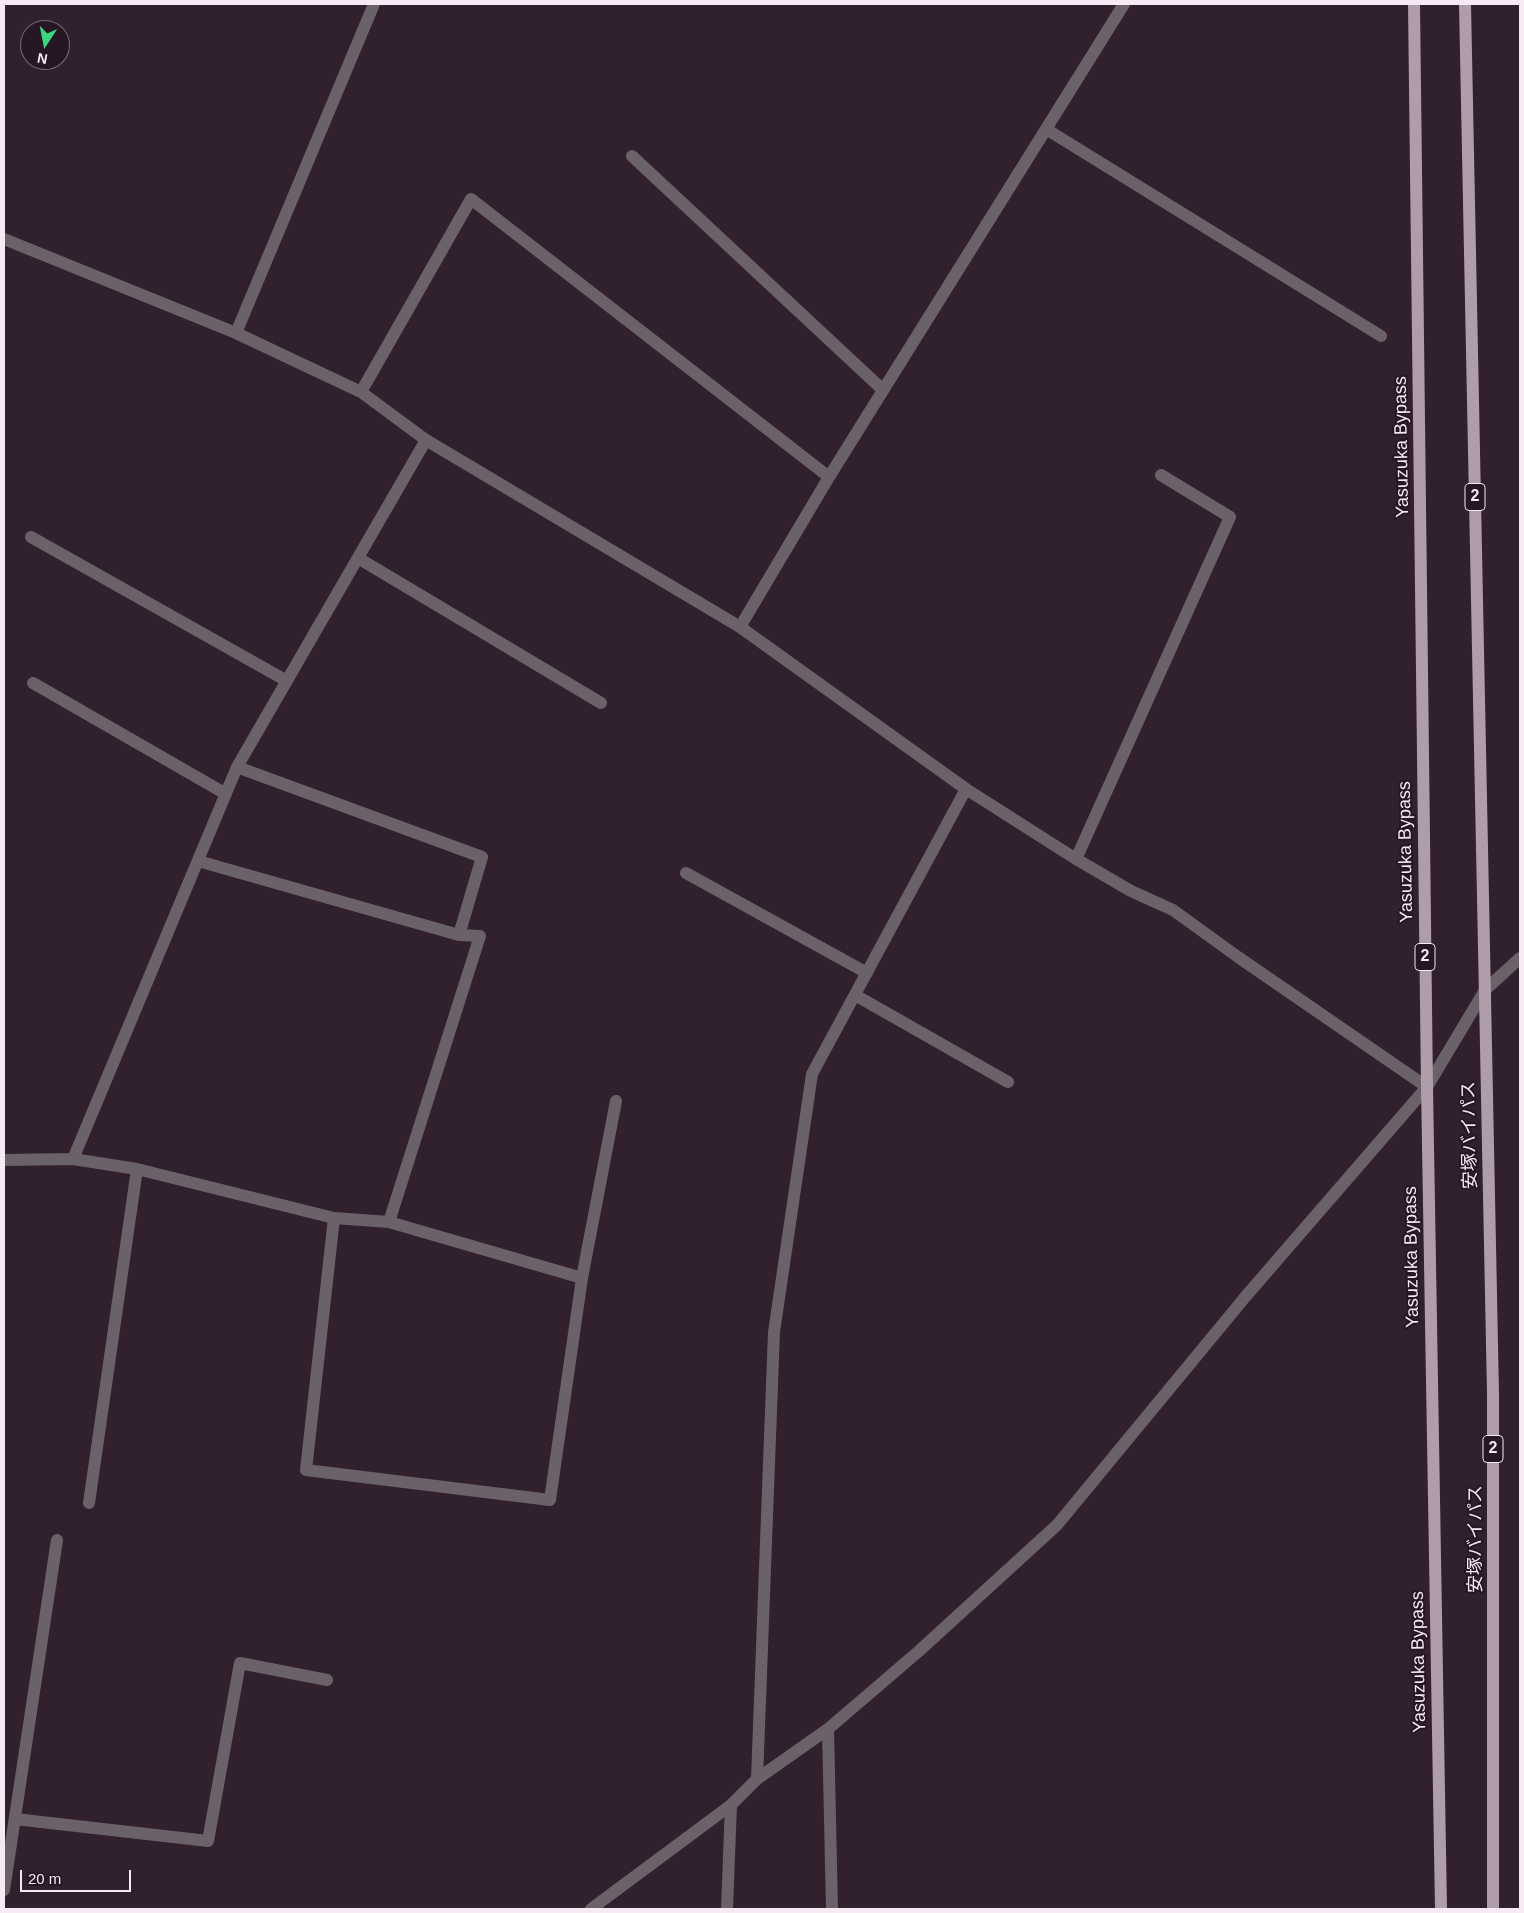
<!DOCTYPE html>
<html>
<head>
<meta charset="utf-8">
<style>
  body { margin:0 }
  #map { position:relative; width:1524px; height:1913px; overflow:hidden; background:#31202e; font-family:Helvetica,sans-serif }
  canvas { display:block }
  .frame { position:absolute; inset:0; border:5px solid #f7eaf4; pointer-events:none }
  .north { position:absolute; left:20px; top:20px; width:50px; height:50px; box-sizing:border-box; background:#271624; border:1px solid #7a6b77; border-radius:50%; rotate:191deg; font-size:14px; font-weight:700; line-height:20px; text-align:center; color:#f7eaf4 }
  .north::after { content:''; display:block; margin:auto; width:18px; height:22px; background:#3ad87f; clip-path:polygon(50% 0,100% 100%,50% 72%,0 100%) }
  .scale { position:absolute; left:20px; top:1870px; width:111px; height:22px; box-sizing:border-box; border:2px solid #f7eaf4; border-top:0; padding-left:6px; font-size:15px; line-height:18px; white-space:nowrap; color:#f7eaf4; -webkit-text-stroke:4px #271624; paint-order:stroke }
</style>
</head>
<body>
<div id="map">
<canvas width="1524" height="1913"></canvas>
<div class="frame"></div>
<div class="north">N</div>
<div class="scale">20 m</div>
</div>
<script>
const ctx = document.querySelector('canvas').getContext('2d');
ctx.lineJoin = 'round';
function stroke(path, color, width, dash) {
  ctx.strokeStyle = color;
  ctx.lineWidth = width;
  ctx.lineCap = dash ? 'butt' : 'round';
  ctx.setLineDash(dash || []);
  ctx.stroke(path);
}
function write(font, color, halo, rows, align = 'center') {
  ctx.font = font + ' Helvetica,"Noto Sans JP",sans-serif';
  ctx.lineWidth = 4;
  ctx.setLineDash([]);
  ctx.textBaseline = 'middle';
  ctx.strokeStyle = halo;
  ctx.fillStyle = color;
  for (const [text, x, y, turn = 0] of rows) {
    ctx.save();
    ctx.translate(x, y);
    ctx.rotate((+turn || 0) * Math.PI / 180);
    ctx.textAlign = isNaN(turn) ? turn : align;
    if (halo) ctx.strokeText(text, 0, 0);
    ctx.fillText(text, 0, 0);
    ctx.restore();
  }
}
stroke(new Path2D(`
  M1046 129 1381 336
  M632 156 883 390
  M4 239 236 333 361 392 426 440 740 627 966 789 1076 859 1131 891 1173 910 1238 957 1427 1087
  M236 333 374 4
  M361 392 471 199 829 477
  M31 537 287 681
  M358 558 601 703
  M740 627 829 477 1124 4
  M33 683 226 794
  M237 767 482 857 459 935
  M1076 859 1230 517 1161 475
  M198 861 459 935 480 936 389 1222
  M686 873 867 973
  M855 995 1008 1082
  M73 1159 137 1169 334 1218 389 1222 582 1278
  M4 1160 73 1159 237 767 426 440
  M334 1218 306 1470 550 1500 582 1278 616 1101
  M89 1503 137 1169
  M828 1729 919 1651 1057 1525 1246 1296 1427 1087 1485 990 1520 958
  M757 1779 774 1332 812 1074 966 789
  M15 1819 208 1841 240 1663 327 1680
  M4 1890 57 1540
  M591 1909 731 1805 757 1779 828 1729 832 1909
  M727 1909 731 1805`), '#6b6269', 12);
stroke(new Path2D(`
  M1414 4 1427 1087 1441 1909
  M1465 4 1493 1394V1909`), '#b09dac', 12);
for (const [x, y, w] of [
  [1475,497,20],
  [1425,957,20],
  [1493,1449,20]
]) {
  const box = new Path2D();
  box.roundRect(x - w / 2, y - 13.5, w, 27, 4);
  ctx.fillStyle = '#271624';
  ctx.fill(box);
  stroke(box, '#f7eaf4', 1);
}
write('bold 16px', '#f7eaf4', null, [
  ["2",1475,497],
  ["2",1425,957],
  ["2",1493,1449]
]);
write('18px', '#f7eaf4', '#271624', [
  ["Yasuzuka Bypass",1402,447,-91],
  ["Yasuzuka Bypass",1406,852,-91],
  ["安塚バイパス",1470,1135,-91],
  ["Yasuzuka Bypass",1412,1257,-91],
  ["安塚バイパス",1476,1539,-90],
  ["Yasuzuka Bypass",1419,1662,-91]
]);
</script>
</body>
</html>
